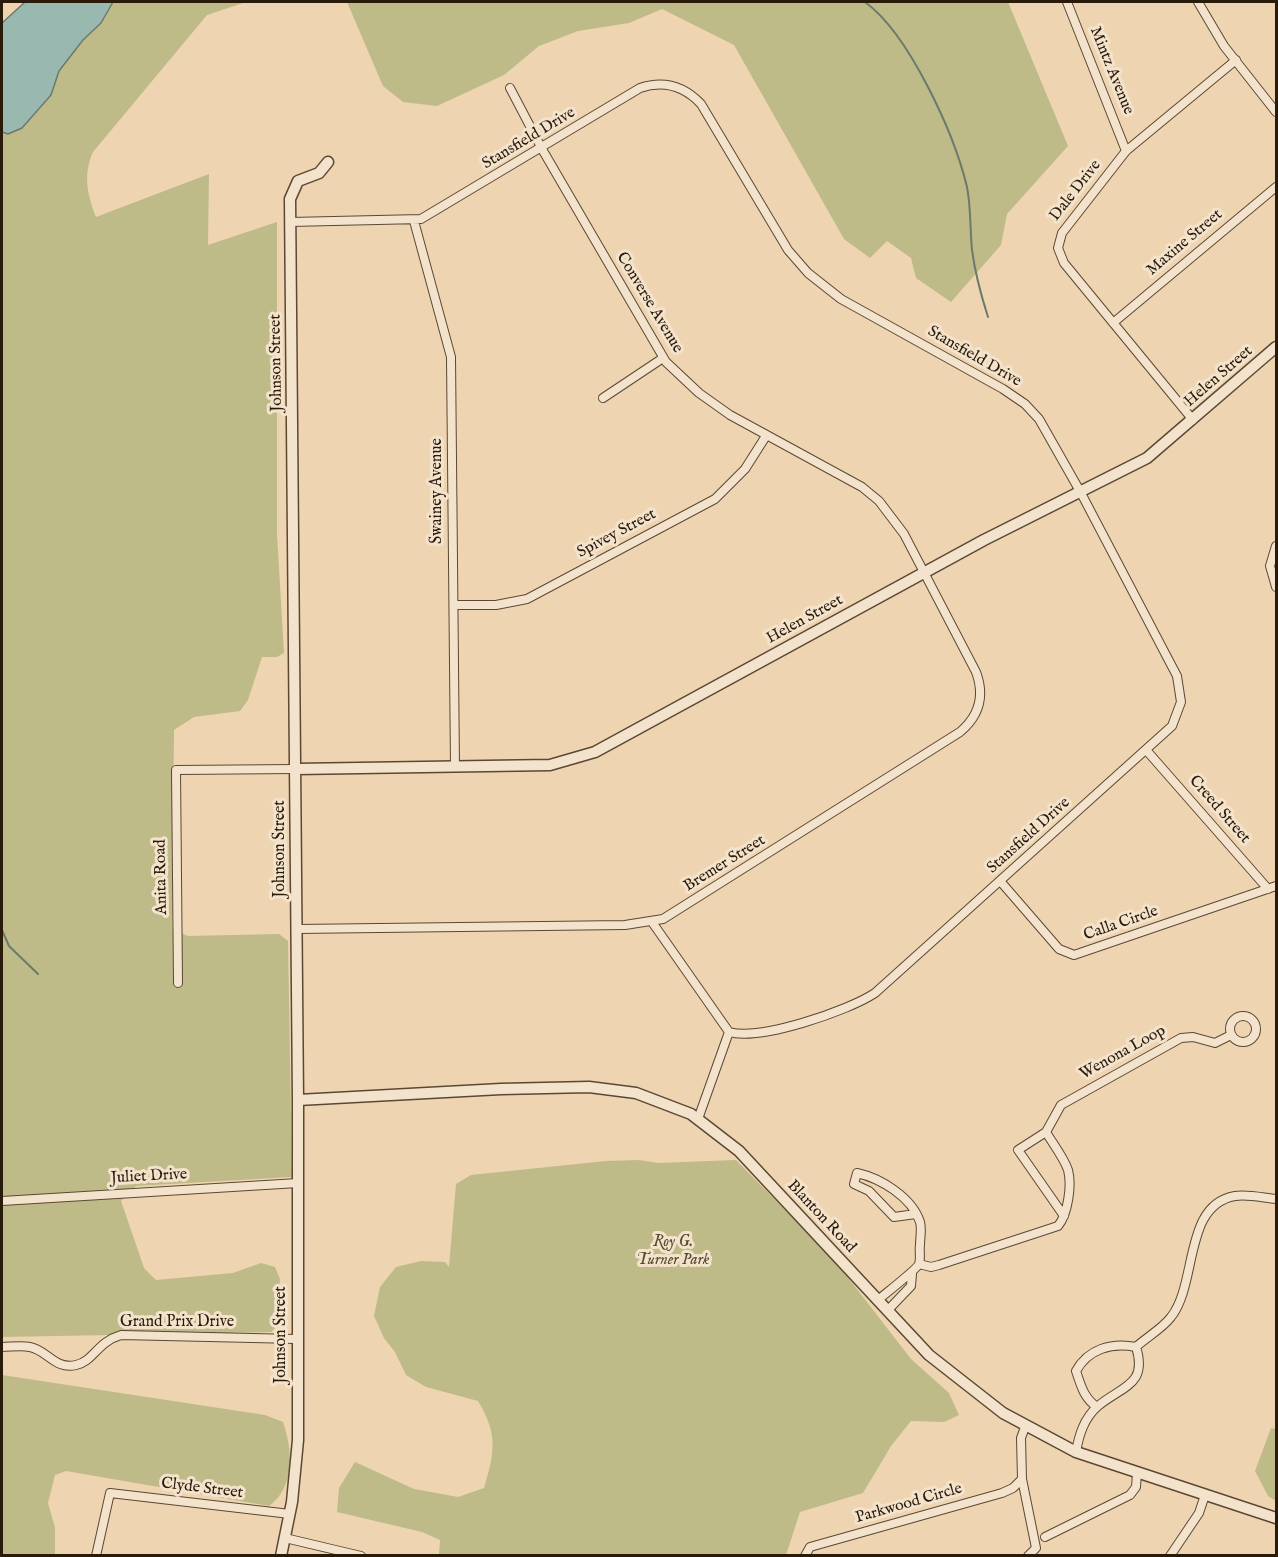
<!DOCTYPE html>
<html>
<head>
<meta charset="utf-8">
<style>
  body { margin:0 }
  #map { position:relative; width:1278px; height:1557px; overflow:hidden; background:#eed4b1; font-family:"IM FELL English",serif }
  canvas { display:block }
  .frame { position:absolute; inset:0; border:3px solid #291a09; pointer-events:none }
</style>
</head>
<body>
<div id="map">
<canvas width="1278" height="1557"></canvas>
<div class="frame"></div>
</div>
<script>
const ctx = document.querySelector('canvas').getContext('2d');
ctx.lineJoin = 'round';
function fillPath(path, color) {
  ctx.fillStyle = color;
  ctx.fill(path, 'evenodd');
}
function stroke(path, color, width, dash) {
  ctx.strokeStyle = color;
  ctx.lineWidth = width;
  ctx.lineCap = dash ? 'butt' : 'round';
  ctx.setLineDash(dash || []);
  ctx.stroke(path);
}
function write(font, color, halo, rows, align = 'center') {
  ctx.font = font + ' "IM FELL English",serif';
  ctx.lineWidth = 6;
  ctx.setLineDash([]);
  ctx.textBaseline = 'middle';
  ctx.strokeStyle = halo;
  ctx.fillStyle = color;
  for (const [text, x, y, turn = 0] of rows) {
    ctx.save();
    ctx.translate(x, y);
    ctx.rotate((+turn || 0) * Math.PI / 180);
    ctx.textAlign = isNaN(turn) ? turn : align;
    if (halo) ctx.strokeText(text, 0, 0);
    ctx.fillText(text, 0, 0);
    ctx.restore();
  }
}
fillPath(new Path2D(`
  M113 2H246L207 15 93 152C83 174 87 194 96 217L209 174 208 245 277 222V535L284 653 277 657H262L248 700 240 711 194 717 174 730 172 929 188 936 279 934 288 941 292 1177 136 1186 121 1201 144 1268 156 1280 233 1273 261 1263 275 1267 280 1279 277 1326 271 1332 2 1337V132L8 134 22 128 51 95 59 71 83 40 101 23Z
  M347 2H1008L1068 146 1007 214 1001 245 951 302 916 278 911 258 887 241 870 258 844 239 734 45 662 9 629 23 578 31 539 46 504 75 437 106 403 102 383 86Z
  M639 1160 658 1163 736 1160 836 1262 911 1359 949 1393 959 1415 944 1422 911 1421 891 1446 863 1493 800 1512 786 1555H439L440 1540 422 1532 337 1512 339 1488 355 1462 414 1489 458 1497 484 1488C495 1452 498 1434 478 1401L426 1387 406 1375 395 1352 384 1338 374 1316 380 1287 396 1267 421 1261 445 1262 449 1267 456 1184 471 1175 606 1161Z
  M2 1375 265 1415 283 1422C293 1451 295 1487 269 1506L66 1471 55 1475 48 1503 55 1528V1555H2Z
  M1271 1428 1276 1429V1501L1268 1496 1255 1471Z`), '#bebb88');
const water = new Path2D(`
  M25 2H113L101 23 83 40 59 71 51 95 22 128 8 134 2 132V23Z`);
fillPath(water, '#99b8af');
stroke(water, '#6c796d', 1.5);
stroke(new Path2D(`
  M865 2C909 34 954 133 967 187 971 207 970 230 972 250 975 273 981 295 988 317
  M2 930 9 946 38 974`), '#6c796d', 2);
const minor = new Path2D(`
  M1067 2 1126 151
  M1198 2 1224 46 1276 112
  M414 221 451 357 455 767
  M290 222 421 219 640 88C664 80 684 86 701 104L788 250 808 273 841 299 1003 389 1025 404 1039 419 1081 493 1177 676 1181 702 1172 726 875 993C848 1011 760 1041 729 1032
  M1113 323 1276 187
  M603 398 663 358
  M1193 420 1064 263 1058 248 1062 233 1126 151 1236 60
  M1276 546 1270 566 1276 587
  M454 605H496L527 599 715 499 745 469 766 436
  M1147 751 1268 889
  M1001 882 1059 949 1074 955 1276 886
  M652 922 729 1032 698 1119
  M297 929 625 925 663 919 960 732C979 716 985 696 976 672L904 534 879 501 862 487 730 415 699 393 666 362 542 149 510 88
  M178 983 176 770 296 769
  M1230 1029a13 13 0 1 1 26 0a13 13 0 1 1-26 0Z
  M1046 1132 1061 1105 1181 1038 1193 1037 1215 1043 1231 1035
  M2 1201 298 1183
  M919 1264 931 1267 939 1265 1058 1226C1068 1214 1072 1185 1068 1170 1064 1158 1053 1144 1046 1132L1018 1150 1064 1216
  M878 1300C885 1294 917 1269 919 1264 921 1259 919 1251 920 1245 920 1238 922 1229 920 1222 912 1197 880 1178 857 1173L854 1184 869 1191 894 1217 916 1214
  M888 1310 911 1286 912 1274
  M2 1347C10 1347 21 1345 30 1347 47 1350 55 1370 76 1365 94 1361 97 1342 121 1335L296 1339
  M1097 1407C1084 1398 1081 1386 1076 1371 1088 1349 1112 1342 1136 1347 1147 1337 1163 1328 1171 1317 1198 1283 1183 1205 1235 1196 1248 1194 1264 1198 1276 1199
  M1076 1452C1079 1435 1084 1418 1098 1406 1122 1386 1148 1385 1136 1347
  M1022 1479 1021 1438 1025 1427
  M1045 1537 1130 1495 1136 1487 1137 1473
  M285 1538 361 1556
  M96 1556 110 1493 290 1514
  M805 1556 810 1547 1002 1493 1013 1488 1022 1479 1036 1548 1028 1556
  M1170 1556 1199 1513 1205 1495`);
const tertiary = new Path2D(`
  M296 769 550 765 595 752 984 540 1147 458 1276 347
  M298 1100 501 1089 589 1087 636 1093 691 1114 739 1151 929 1355 1003 1413 1076 1452 1276 1518
  M281 1556 292 1502 298 1440V1100L290 199 298 181 319 173 328 162`);
stroke(minor, '#5a4833', 10);
stroke(tertiary, '#5a4833', 13);
stroke(minor, '#f4e3cc', 8);
stroke(tertiary, '#f4e3cc', 10);
write('16px', '#291a09', '#f4e3cc', [
  ["Mintz Avenue",1111,71,68],
  ["Stansfield Drive",529,139,-31],
  ["Dale Drive",1076,191,-52],
  ["Maxine Street",1185,243,-40],
  ["Converse Avenue",649,303,59],
  ["Stansfield Drive",974,357,30],
  ["Johnson Street",277,363,-91],
  ["Helen Street",1219,377,-41],
  ["Swainey Avenue",438,491,-90],
  ["Spivey Street",617,534,-28],
  ["Helen Street",805,620,-29],
  ["Creed Street",1219,810,49],
  ["Stansfield Drive",1029,836,-42],
  ["Johnson Street",281,849,-90],
  ["Bremer Street",725,864,-32],
  ["Anita Road",162,877,-91],
  ["Calla Circle",1121,924,-19],
  ["Wenona Loop",1123,1053,-29],
  ["Juliet Drive",149,1177,-3],
  ["Blanton Road",821,1217,47],
  ["Grand Prix Drive",177,1323],
  ["Johnson Street",282,1335,-90],
  ["Clyde Street",202,1489,7],
  ["Parkwood Circle",909,1504,-16]
]);
write('italic 16px', '#564a2f', '#f4e3cc', [
  ["Roy G.",673,1243],
  ["Turner Park",673,1261]
]);
</script>
</body>
</html>
